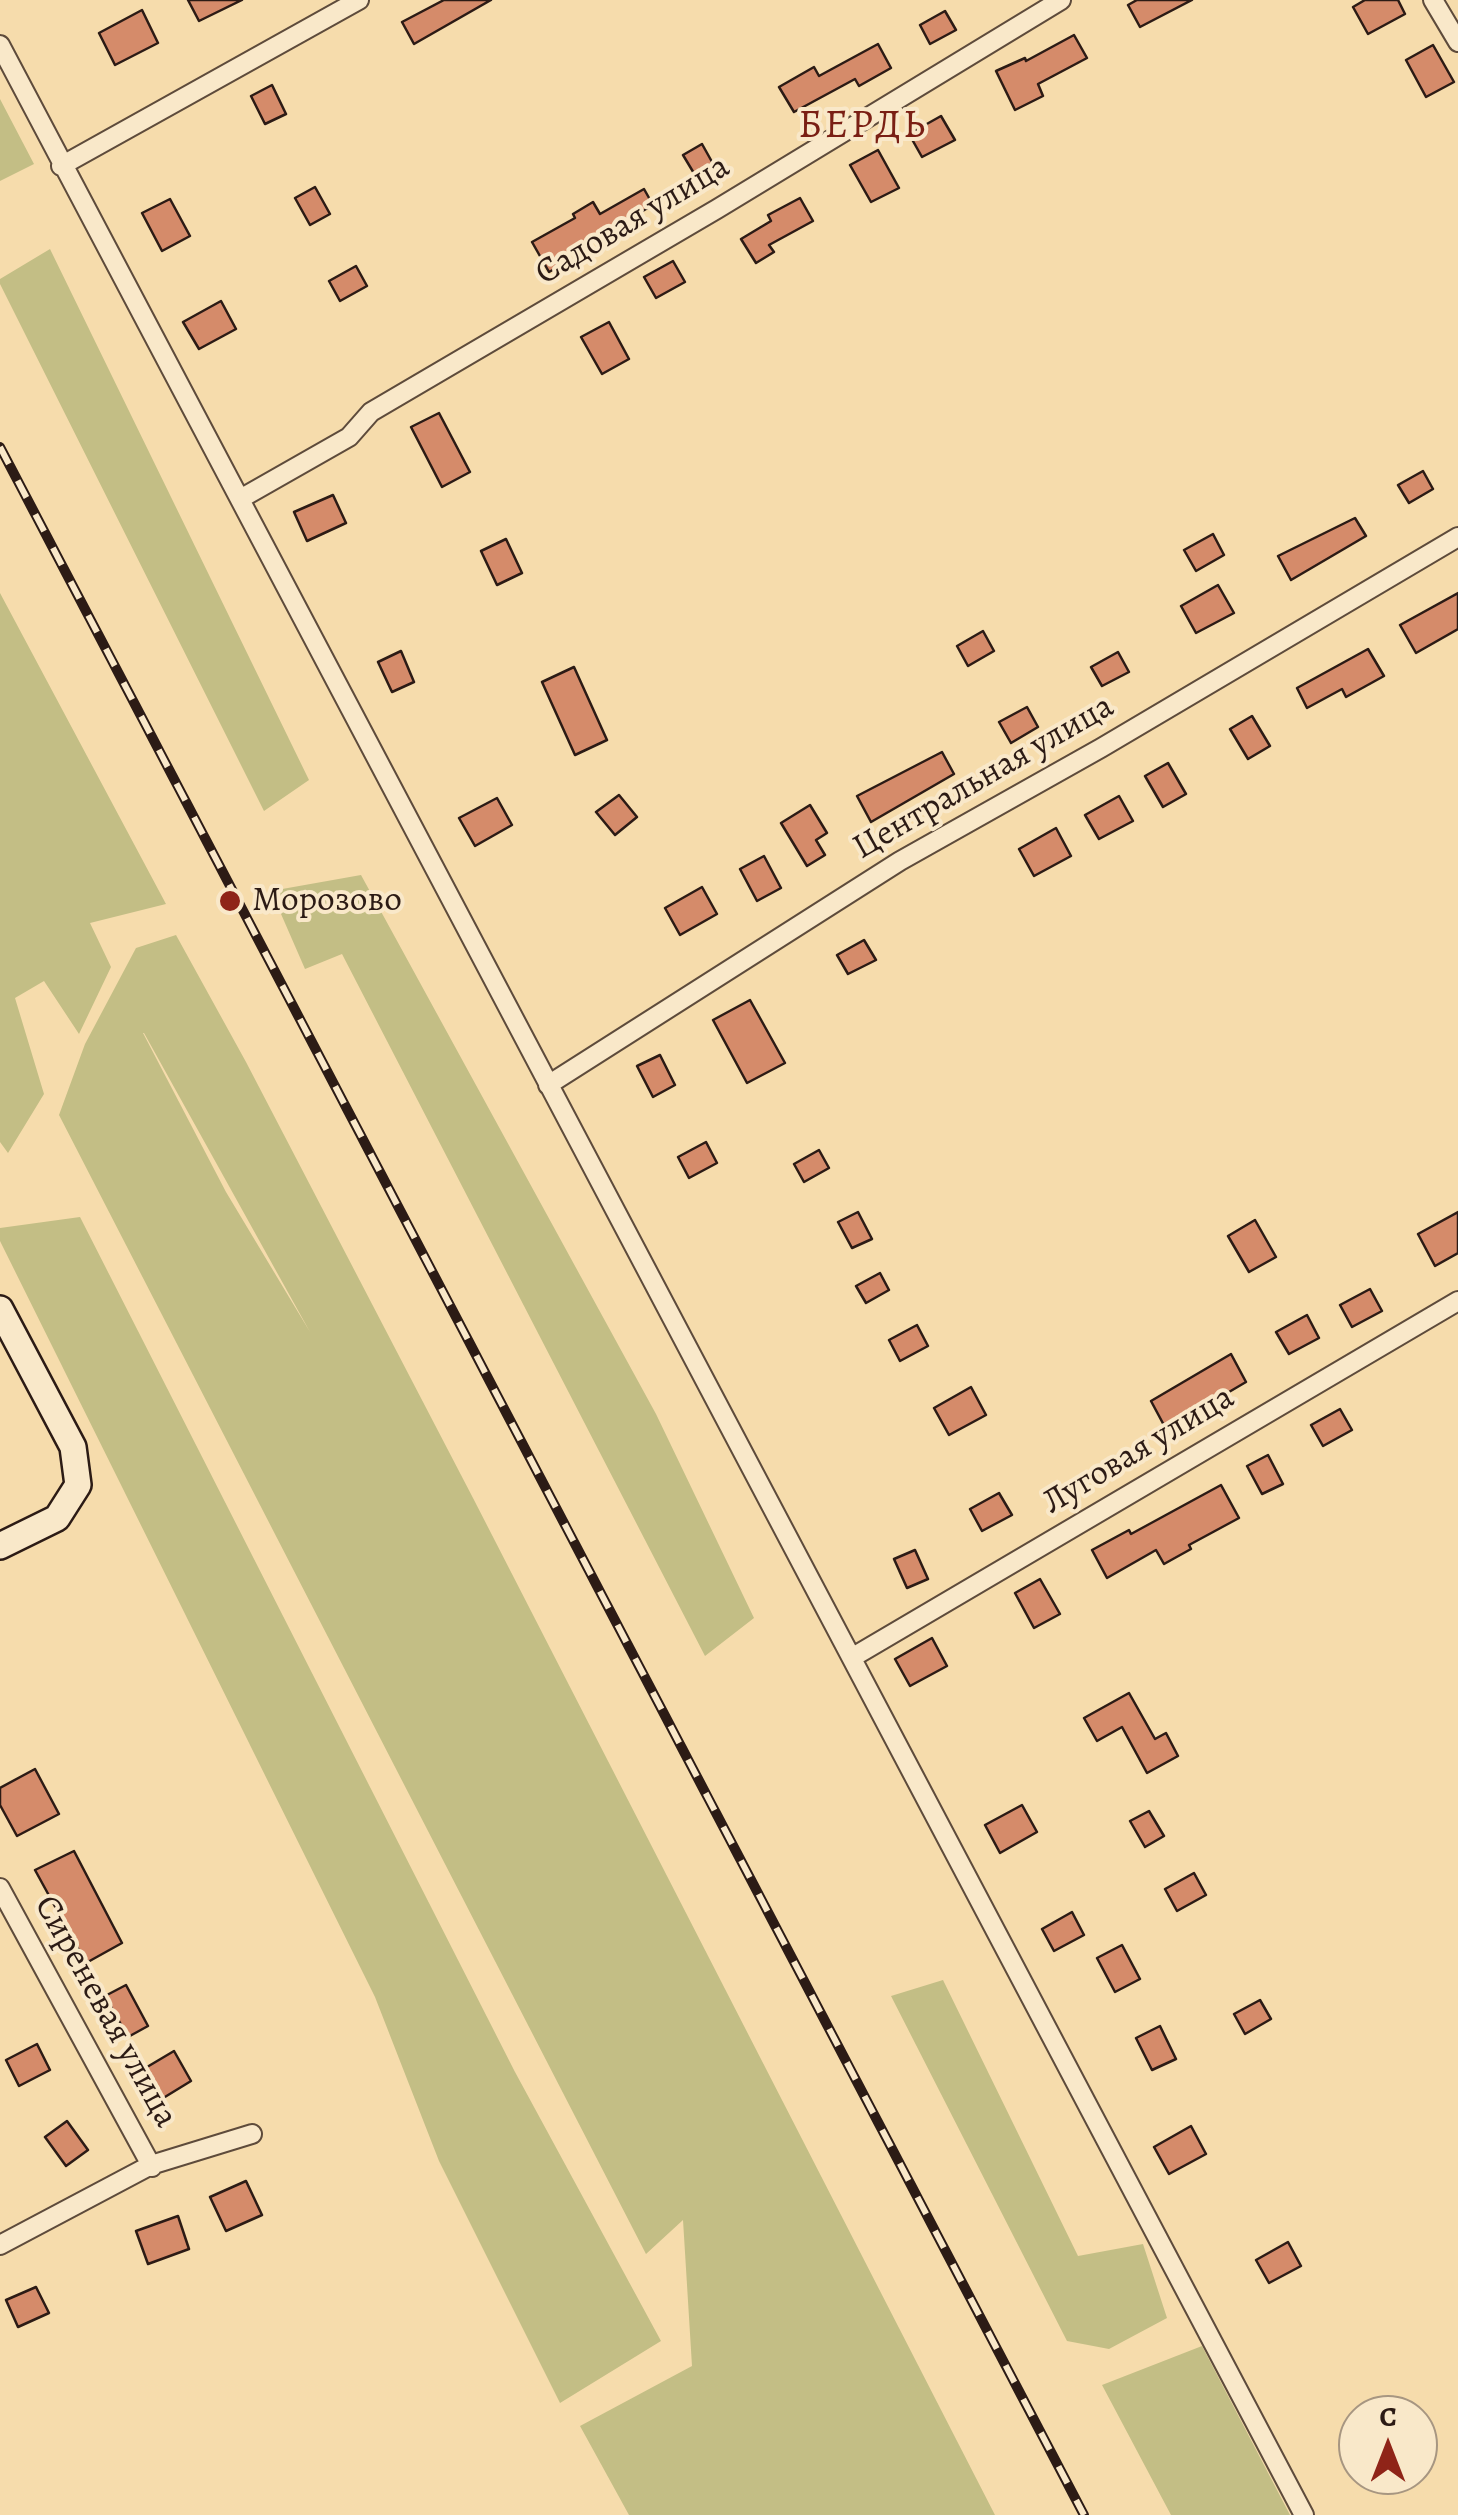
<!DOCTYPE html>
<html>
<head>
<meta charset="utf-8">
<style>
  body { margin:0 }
  #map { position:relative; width:1458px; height:2515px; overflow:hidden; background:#f6dcac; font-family:Alegreya,serif }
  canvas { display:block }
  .north { position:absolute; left:1338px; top:2395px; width:100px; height:100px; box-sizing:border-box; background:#f9e8c9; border:2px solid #a79681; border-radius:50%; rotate:0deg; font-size:28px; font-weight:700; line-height:40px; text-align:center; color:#2c1b15 }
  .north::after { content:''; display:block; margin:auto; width:35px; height:45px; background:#8f2418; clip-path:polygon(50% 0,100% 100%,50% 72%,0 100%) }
</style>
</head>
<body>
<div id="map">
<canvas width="1458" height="2515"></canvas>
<div class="north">С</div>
</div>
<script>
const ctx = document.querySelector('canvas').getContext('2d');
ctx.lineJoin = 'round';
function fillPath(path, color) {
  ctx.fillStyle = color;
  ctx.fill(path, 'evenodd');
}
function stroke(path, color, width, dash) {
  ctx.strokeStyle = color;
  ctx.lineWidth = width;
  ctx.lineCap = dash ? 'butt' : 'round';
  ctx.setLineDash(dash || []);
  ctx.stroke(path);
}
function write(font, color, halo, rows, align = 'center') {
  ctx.font = font + ' Alegreya,serif';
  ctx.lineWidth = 8;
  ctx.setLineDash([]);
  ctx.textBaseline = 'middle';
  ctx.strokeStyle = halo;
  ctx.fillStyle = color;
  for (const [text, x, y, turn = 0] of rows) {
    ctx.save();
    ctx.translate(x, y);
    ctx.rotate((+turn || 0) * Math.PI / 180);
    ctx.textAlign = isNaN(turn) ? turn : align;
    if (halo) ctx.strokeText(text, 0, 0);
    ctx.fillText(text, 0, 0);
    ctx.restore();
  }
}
fillPath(new Path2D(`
  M0 99 34 164 0 181Z
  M50 249 309 780 264 811 0 284V279Z
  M0 593 166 904 90 923 111 967 79 1034 44 981 15 998 44 1094 8 1153 0 1142Z
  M361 875 656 1414 754 1618 705 1656 342 954 305 969 271 891Z
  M176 935 246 1062 473 1498 995 2515H629L580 2426 692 2366 683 2220 646 2254 59 1115 85 1044 136 948ZM143 1033H144L310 1332 226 1192Z
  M80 1217 515 2072 661 2341 560 2403 439 2161 375 1997 0 1241V1228Z
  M943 1980 1078 2256 1143 2244 1167 2318 1109 2349 1067 2341 891 1996Z
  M1202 2346 1290 2515H1171L1102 2385Z`), '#c3be85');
const building = new Path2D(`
  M188 0H242L199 21Z
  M444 0H491L414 44 402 22Z
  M1137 0H1192L1140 27 1128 5Z
  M1365 0H1398L1405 14 1368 34 1353 7Z
  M142 10 158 43 115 65 99 33Z
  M945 11 956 30 930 44 920 25Z
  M1074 35 1087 58 1038 84 1043 96 1015 110 996 71 1025 58 1026 61Z
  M878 44 891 68 859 86 855 79 794 112 779 87 814 67 819 76Z
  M1433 45 1454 82 1426 97 1406 60Z
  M272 85 286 114 265 124 251 96Z
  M941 116 955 140 922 157 909 134Z
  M702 144 716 169 698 180 683 155Z
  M878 150 899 188 871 202 850 165Z
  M315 187 330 214 310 225 295 198Z
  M644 189 653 205 568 254 571 260 549 272 532 242 575 218 573 214 593 202 600 214Z
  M800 198 813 221 769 245 774 252 756 263 741 239 771 221 768 215Z
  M170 199 190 236 162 251 142 213Z
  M673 261 685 282 656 298 644 277Z
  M356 266 367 286 340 301 329 281Z
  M221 301 236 329 199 349 183 322Z
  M609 322 629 359 602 374 581 337Z
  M439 413 470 472 442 487 411 427Z
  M1423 471 1433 489 1409 503 1398 485Z
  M333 495 346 523 307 541 294 512Z
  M1355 518 1366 536 1291 580 1278 556Z
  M1213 534 1224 555 1196 571 1184 550Z
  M506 539 522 573 497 585 481 551Z
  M1218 585 1234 613 1196 633 1181 606Z
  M1458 593V629L1416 653 1400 625Z
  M983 631 994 651 968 666 957 646Z
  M1368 649 1384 676 1346 697 1342 689 1307 708 1297 688Z
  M401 651 414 682 392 692 378 662Z
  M1118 652 1129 672 1102 686 1091 667Z
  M574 667 607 740 575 755 542 682Z
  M1027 707 1038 727 1011 743 999 722Z
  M1252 716 1270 746 1248 759 1230 729Z
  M942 752 954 774 871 822 857 796Z
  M1168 763 1186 794 1163 807 1145 776Z
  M619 795 637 817 615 835 596 812Z
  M1119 796 1133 821 1099 839 1085 815Z
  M497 798 512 825 475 846 459 818Z
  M810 805 827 833 816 840 825 855 807 866 781 823Z
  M1056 828 1071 856 1034 876 1019 849Z
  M764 856 781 888 757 901 740 869Z
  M702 887 717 914 680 935 665 908Z
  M864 940 876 960 848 974 837 955Z
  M750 1000 785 1063 747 1083 713 1020Z
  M660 1055 675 1085 653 1097 637 1066Z
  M706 1142 717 1163 689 1178 678 1157Z
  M819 1150 829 1168 804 1182 794 1164Z
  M858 1212 872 1239 852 1248 838 1222Z
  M1458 1212V1253L1435 1266 1418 1234Z
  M1255 1220 1276 1257 1249 1272 1228 1236Z
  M880 1273 889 1290 866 1303 856 1286Z
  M1370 1289 1382 1311 1352 1327 1340 1305Z
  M1307 1315 1319 1338 1289 1354 1276 1332Z
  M917 1325 928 1346 900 1361 889 1340Z
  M1231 1354 1246 1382 1166 1429 1151 1401Z
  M971 1387 986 1415 949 1435 934 1408Z
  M1340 1409 1352 1430 1323 1446 1311 1425Z
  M1268 1455 1283 1484 1262 1494 1247 1466Z
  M1221 1485 1239 1518 1189 1545 1191 1549 1164 1564 1156 1550 1107 1578 1092 1550 1129 1530 1131 1534Z
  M999 1493 1012 1515 982 1531 970 1509Z
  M915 1550 928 1579 907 1588 894 1559Z
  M1040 1579 1060 1614 1034 1628 1015 1593Z
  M932 1638 947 1666 910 1686 895 1659Z
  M1129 1693 1155 1739 1166 1733 1178 1756 1147 1773 1122 1727 1097 1741 1084 1718Z
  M35 1769 59 1814 17 1836 0 1805V1788Z
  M1022 1805 1037 1832 1000 1853 985 1825Z
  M1149 1811 1164 1836 1145 1847 1130 1821Z
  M74 1851 122 1943 86 1963 35 1870Z
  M1194 1873 1206 1895 1177 1911 1165 1889Z
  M1072 1912 1084 1935 1054 1951 1042 1929Z
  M1122 1945 1140 1979 1115 1992 1097 1958Z
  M126 1985 148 2026 128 2037 105 1996Z
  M1260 2000 1271 2019 1245 2034 1234 2014Z
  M1160 2026 1176 2059 1152 2070 1136 2038Z
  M37 2044 50 2070 19 2086 6 2060Z
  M174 2051 191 2081 160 2100 142 2070Z
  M67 2121 88 2150 66 2166 45 2137Z
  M1191 2126 1206 2154 1169 2174 1154 2147Z
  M246 2181 262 2215 226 2231 210 2197Z
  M178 2216 189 2249 148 2264 136 2231Z
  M1288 2242 1301 2266 1269 2283 1256 2260Z
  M36 2287 49 2313 18 2327 6 2300Z`);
fillPath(building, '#d58b6a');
stroke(building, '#2c1b15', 2.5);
const street = new Path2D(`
  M1433 0 1458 42
  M0 45 1304 2515
  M61 166 359 0
  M240 499 349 437 371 412 717 209 1061 0
  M548 1085 900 861 1101 748 1458 537
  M853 1657 1458 1301
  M0 1888 152 2167
  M0 2245 151 2165 252 2134`);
const secondary = new Path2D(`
  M0 1309 73 1447 78 1485 57 1518 0 1546`);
stroke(street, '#5e4b3b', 22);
stroke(secondary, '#2c1b15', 30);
stroke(street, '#f9e8c9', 18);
stroke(secondary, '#f9e8c9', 25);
const rail = new Path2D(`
  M0 447 1084 2515`);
stroke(rail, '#2c1b15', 10);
stroke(rail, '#f9e8c9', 6, [19]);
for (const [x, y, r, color] of [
  [230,901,12,"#8f2418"]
]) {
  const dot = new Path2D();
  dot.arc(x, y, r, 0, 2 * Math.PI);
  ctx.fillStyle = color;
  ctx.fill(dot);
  stroke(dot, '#f9e8c9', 4);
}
write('35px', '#2c1b15', '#f9e8c9', [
  ["Садовая улица",633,221,-31],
  ["Центральная улица",984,778,-30],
  ["Луговая улица",1139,1451,-31],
  ["Сиреневая улица",105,2012,61]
]);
write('35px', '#2c1b15', '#f9e8c9', [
  ["Морозово",252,901]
], 'left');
ctx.letterSpacing = '2.5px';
write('40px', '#7a1f14', '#f9e8c9', [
  ["БЕРДЬ",863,127]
]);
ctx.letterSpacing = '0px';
</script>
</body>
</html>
